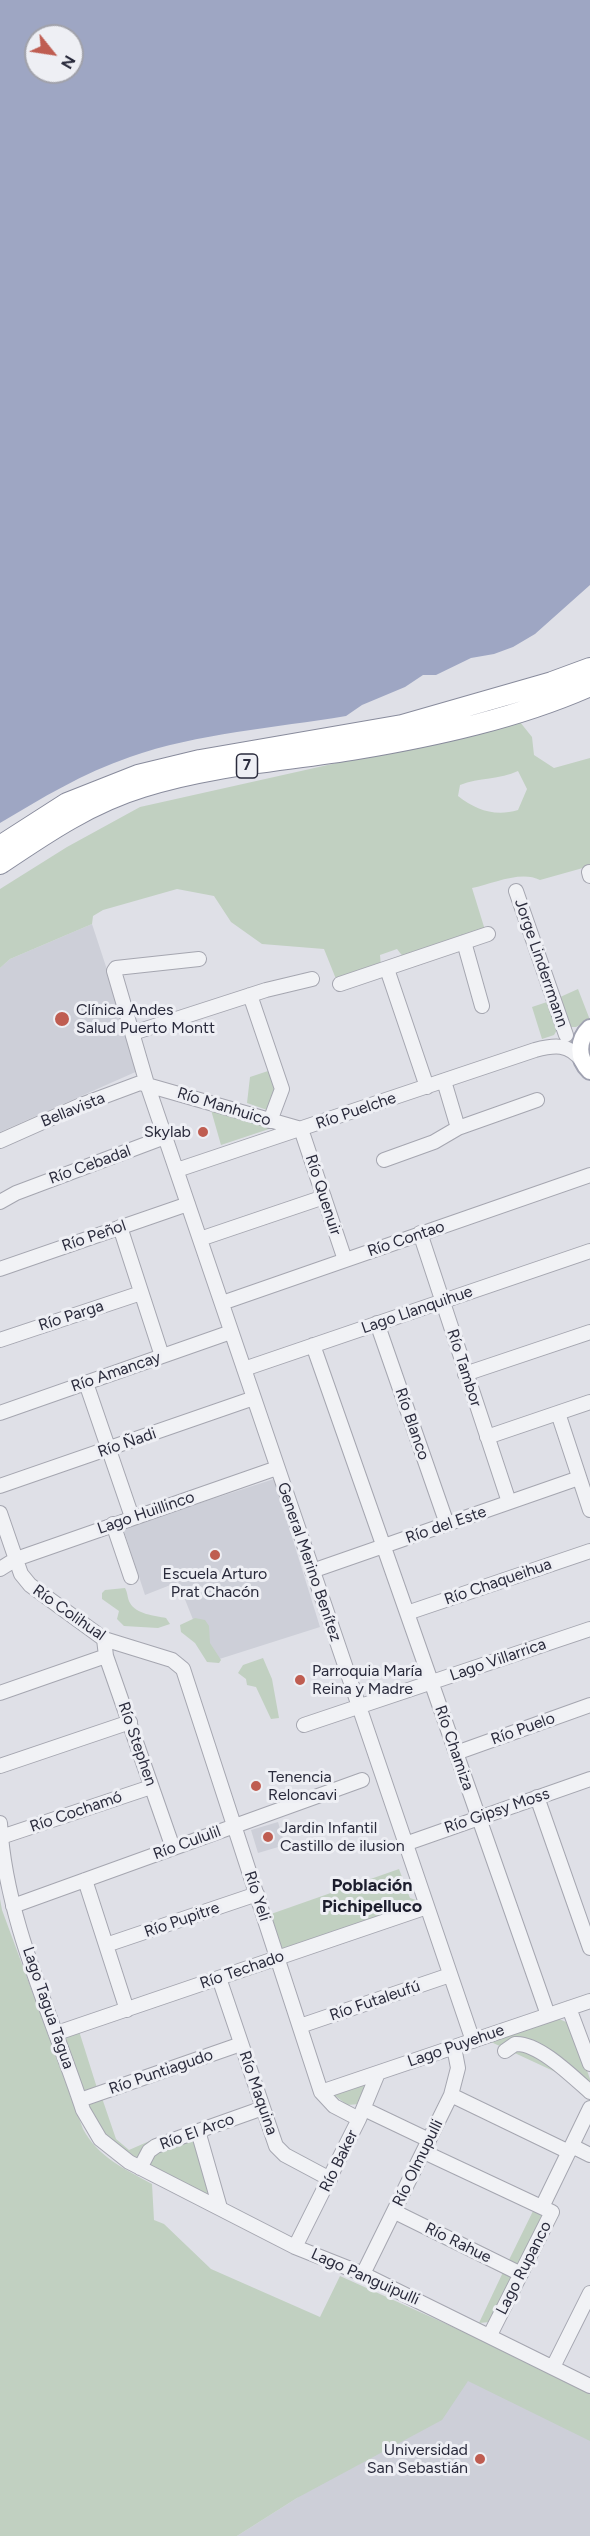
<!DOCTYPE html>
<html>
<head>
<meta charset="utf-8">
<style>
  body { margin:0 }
  #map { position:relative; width:590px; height:2536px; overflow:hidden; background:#dfe0e7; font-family:Figtree,sans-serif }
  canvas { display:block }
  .north { position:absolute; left:24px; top:24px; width:60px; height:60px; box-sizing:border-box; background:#eeeff4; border:2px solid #a0a1aa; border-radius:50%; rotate:120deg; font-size:16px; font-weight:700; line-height:24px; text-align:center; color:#2a2b3c }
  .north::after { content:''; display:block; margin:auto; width:21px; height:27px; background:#bf5d51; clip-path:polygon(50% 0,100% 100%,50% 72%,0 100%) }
</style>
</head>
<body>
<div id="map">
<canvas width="590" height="2536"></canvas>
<div class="north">N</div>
</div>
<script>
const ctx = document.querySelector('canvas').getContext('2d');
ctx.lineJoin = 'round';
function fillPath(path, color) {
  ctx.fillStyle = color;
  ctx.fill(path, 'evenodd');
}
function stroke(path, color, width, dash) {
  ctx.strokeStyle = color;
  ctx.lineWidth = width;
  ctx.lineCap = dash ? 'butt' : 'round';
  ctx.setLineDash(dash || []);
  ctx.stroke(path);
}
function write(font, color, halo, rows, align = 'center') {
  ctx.font = font + ' Figtree,sans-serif';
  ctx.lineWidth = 6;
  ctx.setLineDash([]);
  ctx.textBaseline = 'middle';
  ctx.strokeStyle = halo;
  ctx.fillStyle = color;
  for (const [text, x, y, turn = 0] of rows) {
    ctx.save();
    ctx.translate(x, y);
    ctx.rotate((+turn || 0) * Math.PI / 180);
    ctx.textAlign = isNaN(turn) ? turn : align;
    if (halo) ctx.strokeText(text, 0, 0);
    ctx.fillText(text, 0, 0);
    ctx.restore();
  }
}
fillPath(new Path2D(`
  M92 924 140 1070 0 1132V968L10 959Z
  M274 1479 320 1627 210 1662 178 1582 145 1595 123 1528Z
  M278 1822 285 1845 258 1853 251 1830Z
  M491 2344 590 2394V2536H237L297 2498Z`), '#cdcfd8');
fillPath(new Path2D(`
  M520 722 532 737 534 755 554 768 590 758V866L540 880C521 870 492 884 472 888L485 930 404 958 397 949 380 955 381 966 336 979 324 949 262 944 231 922 214 896 177 889 103 910 93 916 92 924 10 959 0 968V889L67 847 140 807ZM518 771 527 789 518 810C495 817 476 810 458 796L460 785C479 777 500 780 518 771Z
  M578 989 590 1020 576 1027H569L558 998Z
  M550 1001 557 1030 554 1035 542 1039 532 1007Z
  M271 1070 278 1088 270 1111 247 1103 250 1077Z
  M211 1110 268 1127 269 1129 221 1145Z
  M125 1588C128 1593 127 1598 130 1603 136 1614 155 1616 166 1618L170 1624 158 1628 124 1626 117 1619 119 1611 102 1599V1593L105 1590Z
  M195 1618 205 1620 209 1626 210 1643 221 1660 219 1663 207 1662 195 1643 181 1632 180 1625Z
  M263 1658 272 1679 279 1718 271 1719 256 1687 247 1685 246 1679 238 1673 243 1665Z
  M399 1869 410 1898 419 1901 421 1904 282 1951 271 1914Z
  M0 1899 2 1910 83 2129C98 2157 125 2169 152 2184L154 2220 164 2224 211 2269 320 2317 340 2276 491 2344 590 2394V2441L468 2381 442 2420 297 2498 237 2536H0Z
  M559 2019 571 2024 590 2079V2088L491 2042Z
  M79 2031 98 2091 85 2096 62 2038Z
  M366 2082 367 2089 360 2104 347 2105 333 2094Z
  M102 2098 116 2139 129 2150 161 2136 163 2140 140 2163 104 2135 86 2106 88 2102Z
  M193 2137 211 2197 149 2167 151 2154Z
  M534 2209 545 2213 521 2268 507 2264Z
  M505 2268 515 2273 490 2322 479 2323Z`), '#c1d0c1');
fillPath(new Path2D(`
  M0 0H590V585L535 634 513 647 494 654 471 658 436 675H423L405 687 362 705 346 716C275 728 198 733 130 757 83 773 42 798 0 823ZM36 36H72V72H36Z`), '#9ea6c3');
const minor = new Path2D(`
  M589 872 590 876
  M516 891 566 1035
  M464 942 482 1006
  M199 959 116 968 114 971 147 1084 473 2041
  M387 969 427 1087
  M340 984 488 934
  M250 995 282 1089 270 1121
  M133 1033 266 990 312 979
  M444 1081 458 1128 537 1100
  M0 1141 81 1105 140 1083 301 1129 345 1260
  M384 1160 434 1142 458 1128
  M177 1170 535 1050C554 1045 569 1043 582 1061
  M0 1202 16 1193 165 1137
  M120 1227 162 1356
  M420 1233 509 1502
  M200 1239 324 1197
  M0 1269 188 1204
  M222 1303 590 1175
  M377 1323 447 1524
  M0 1340 141 1293
  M313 1345 548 2015
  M244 1369 590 1251
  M465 1374 590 1332
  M86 1383 132 1517
  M0 1413 231 1332
  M558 1413 590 1510
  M487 1437 590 1402
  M0 1486 254 1398
  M0 1513 21 1574 30 1585 104 1639 172 1660 183 1669 321 2092 334 2106 359 2119
  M113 1524 131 1577
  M0 1569 16 1559 277 1468
  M312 1571 579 1478
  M407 1613 590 1551
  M104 1639 106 1656 173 1848
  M0 1693 106 1656
  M304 1725 590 1629
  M456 1753 590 1705
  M0 1766 130 1722
  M537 1797 590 1948
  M0 1823C5 1920 53 2018 83 2110L100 2139 129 2162 295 2247 363 2274 590 2386
  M1 1837 151 1787
  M405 1844 590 1779
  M85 1880 127 2010
  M13 1906 362 1780
  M106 1945 257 1894
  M219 1978 276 2146 285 2155 330 2179
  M569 2008 590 2064
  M300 2026 450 1975
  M57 2033 427 1907
  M505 2051 515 2044C538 2042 573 2077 590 2092
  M321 2092 590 2001
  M451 2095 569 2152
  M80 2100 241 2044
  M364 2109 429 2140
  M198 2131 220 2208
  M572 2146 590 2155
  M424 2152 552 2212 490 2335
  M140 2168 149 2151 156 2146 263 2108
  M542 2207 590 2108
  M395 2212 521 2274
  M295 2247 359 2119 378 2073
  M363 2274 451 2095 458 2068 454 2047
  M553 2367 590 2293`);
const major = new Path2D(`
  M590 1028C577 1040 577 1058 590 1071`);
const highway = new Path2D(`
  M0 846 67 803 138 775 200 760 402 725 552 682 590 668
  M0 864C46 833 90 803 143 787 212 765 287 761 358 749 435 736 518 718 590 686`);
stroke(minor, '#a5a6b0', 16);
stroke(major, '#a0a2b1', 20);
stroke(highway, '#888b9c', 22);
stroke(minor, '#f1f2f5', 14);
stroke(major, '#fff', 16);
stroke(highway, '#fff', 20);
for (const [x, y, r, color] of [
  [62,1019,8,"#bf5d51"],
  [203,1132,6,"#bf5d51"],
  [215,1555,6,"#bf5d51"],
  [300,1680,6,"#bf5d51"],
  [256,1786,6,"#bf5d51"],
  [268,1837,6,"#bf5d51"],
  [480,2459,6,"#bf5d51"]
]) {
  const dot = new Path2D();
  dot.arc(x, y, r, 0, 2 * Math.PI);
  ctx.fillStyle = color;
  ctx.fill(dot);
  stroke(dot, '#eeeff4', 2);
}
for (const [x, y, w] of [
  [247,766,21]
]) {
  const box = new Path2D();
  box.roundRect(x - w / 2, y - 12, w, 24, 4.5);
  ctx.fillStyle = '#eeeff4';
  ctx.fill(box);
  stroke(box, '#2a2b3c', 1.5);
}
write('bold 15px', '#2a2b3c', null, [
  ["7",247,766]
]);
write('16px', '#2a2b3c', '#eeeff4', [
  ["Jorge Linderrmann",541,963,71],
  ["Río Manhuico",224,1107,17],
  ["Bellavista",73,1110,-22],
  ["Río Puelche",356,1111,-19],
  ["Río Cebadal",90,1165,-20],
  ["Río Quenuir",323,1195,72],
  ["Río Peñol",94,1236,-19],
  ["Río Contao",406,1239,-19],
  ["Lago Llanquihue",417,1310,-19],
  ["Río Parga",71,1316,-18],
  ["Río Tambor",464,1368,72],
  ["Río Amancay",116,1372,-19],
  ["Río Blanco",412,1424,71],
  ["Río Ñadi",127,1443,-19],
  ["Lago Huillinco",146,1513,-19],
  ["Río del Este",446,1525,-19],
  ["General Merino Benítez",309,1562,71],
  ["Río Chaqueihua",498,1582,-19],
  ["Río Colihual",69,1613,35],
  ["Lago Villarrica",498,1660,-19],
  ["Río Puelo",523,1729,-20],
  ["Río Stephen",137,1744,71],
  ["Río Chamiza",454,1748,71],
  ["Río Gipsy Moss",497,1811,-19],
  ["Río Cochamó",76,1812,-19],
  ["Río Cululil",187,1843,-20],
  ["Río Yeli",257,1896,72],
  ["Río Pupitre",182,1920,-19],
  ["Río Techado",242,1970,-19],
  ["Río Futaleufú",375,2001,-19],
  ["Lago Tagua Tagua",48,2008,71],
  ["Lago Puyehue",456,2046,-19],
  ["Río Puntiagudo",161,2072,-19],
  ["Río Maquina",258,2093,71],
  ["Río El Arco",197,2132,-20],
  ["Río Baker",339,2161,-64],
  ["Río Olmupulli",418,2163,-64],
  ["Río Rahue",458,2243,26],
  ["Lago Rupanco",524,2268,-63],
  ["Lago Panguipulli",365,2277,24]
]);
write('16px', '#2a2b3c', '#eeeff4', [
  ["Clínica Andes",76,1010],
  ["Salud Puerto Montt",76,1028],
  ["Skylab",191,1132,"right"],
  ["Escuela Arturo",215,1574,"center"],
  ["Prat Chacón",215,1592,"center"],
  ["Parroquia María",312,1671],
  ["Reina y Madre",312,1689],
  ["Tenencia",268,1777],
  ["Reloncavi",268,1795],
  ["Jardin Infantil",280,1828],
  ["Castillo de ilusion",280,1846],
  ["Universidad",468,2450,"right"],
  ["San Sebastián",468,2468,"right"]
], 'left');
write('bold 18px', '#1c1d2d', '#eeeff4', [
  ["Población",372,1886],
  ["Pichipelluco",372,1907]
]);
</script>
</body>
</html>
